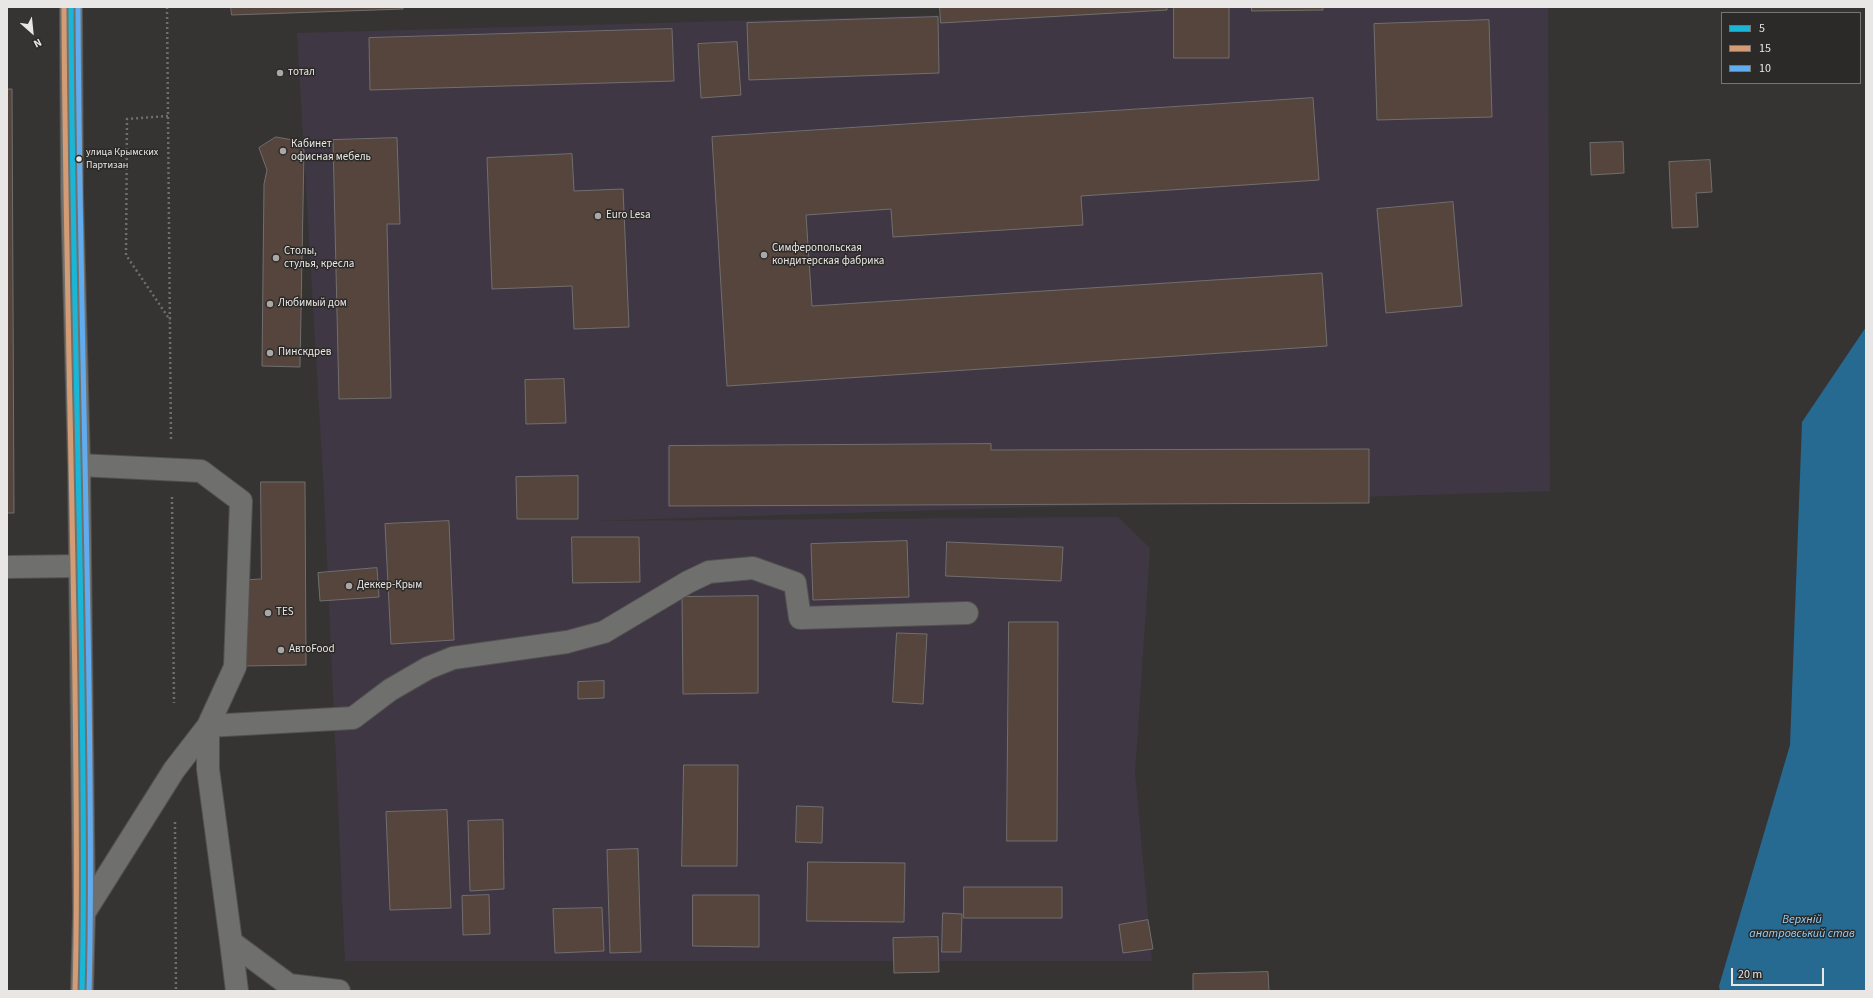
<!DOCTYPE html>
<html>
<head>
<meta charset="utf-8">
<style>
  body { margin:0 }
  #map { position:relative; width:1873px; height:998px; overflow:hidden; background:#353433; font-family:"Source Sans 3",sans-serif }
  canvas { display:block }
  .frame { position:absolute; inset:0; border:8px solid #e8e7e5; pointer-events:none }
  .legend { position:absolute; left:1721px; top:12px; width:140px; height:72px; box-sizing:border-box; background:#2c2a28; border:1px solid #777674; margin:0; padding:5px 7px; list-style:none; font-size:12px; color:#e8e7e5 }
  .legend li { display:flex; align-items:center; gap:8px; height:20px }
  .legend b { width:20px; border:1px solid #777674 }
  .north { position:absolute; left:12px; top:12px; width:40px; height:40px; -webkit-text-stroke:3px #2c2a28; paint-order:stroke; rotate:153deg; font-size:11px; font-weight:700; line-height:16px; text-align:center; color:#e8e7e5 }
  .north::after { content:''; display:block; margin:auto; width:14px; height:18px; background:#e8e7e5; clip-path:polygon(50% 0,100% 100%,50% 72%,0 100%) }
  .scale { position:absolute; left:1731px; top:968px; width:93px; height:18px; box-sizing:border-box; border:2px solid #e8e7e5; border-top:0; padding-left:5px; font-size:12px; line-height:14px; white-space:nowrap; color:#e8e7e5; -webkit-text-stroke:3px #2c2a28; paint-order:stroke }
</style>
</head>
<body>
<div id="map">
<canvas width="1873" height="998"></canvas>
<div class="frame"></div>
<ul class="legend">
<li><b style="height:5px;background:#1ab6d8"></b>5</li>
<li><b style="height:5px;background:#d39c74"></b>15</li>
<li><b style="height:5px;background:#60acee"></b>10</li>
</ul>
<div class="north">N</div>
<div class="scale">20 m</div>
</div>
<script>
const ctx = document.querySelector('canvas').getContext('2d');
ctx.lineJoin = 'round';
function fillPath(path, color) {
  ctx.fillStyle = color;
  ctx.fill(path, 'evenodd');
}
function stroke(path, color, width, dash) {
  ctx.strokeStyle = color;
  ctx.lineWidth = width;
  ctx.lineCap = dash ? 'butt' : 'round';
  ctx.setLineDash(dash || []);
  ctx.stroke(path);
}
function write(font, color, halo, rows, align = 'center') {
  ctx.font = font + ' "Source Sans 3",sans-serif';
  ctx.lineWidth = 3;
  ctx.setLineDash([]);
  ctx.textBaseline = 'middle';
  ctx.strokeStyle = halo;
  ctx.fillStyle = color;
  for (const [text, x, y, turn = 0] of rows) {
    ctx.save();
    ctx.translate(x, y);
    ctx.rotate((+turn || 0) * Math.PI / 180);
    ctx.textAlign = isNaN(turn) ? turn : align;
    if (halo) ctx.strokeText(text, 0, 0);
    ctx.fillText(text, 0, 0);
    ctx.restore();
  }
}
fillPath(new Path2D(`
  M1238 7H1548L1550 491 591 521 1118 517 1150 548 1135 773 1152 961H345L324 492 297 33Z`), '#403744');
fillPath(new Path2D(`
  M1866 327V991H1720L1719 986 1790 745 1802 422Z`), '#266991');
const building = new Path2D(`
  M231 7H403V9L232 15Z
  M940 7H1167V10L941 23Z
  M1174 7H1229V58H1174Z
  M1252 7H1323V10L1252 11Z
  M938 17 939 73 749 80 747 23Z
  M1489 20 1492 117 1377 120 1374 24Z
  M672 29 674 81 370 90 369 38Z
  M737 42 741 95 701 98 698 44Z
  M7 89H12L14 513H7Z
  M1313 98 1319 180 1081 196 1083 225 893 237 891 209 806 215 812 306 1322 273 1327 346 727 386 712 137Z
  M276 137 293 140 304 150 300 367 262 366 264 184 267 170 259 148Z
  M397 138 400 224H387L391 398 339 399 333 140Z
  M1623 142 1624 173 1591 175 1590 143Z
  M572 154 574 191 623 189 629 327 574 329 572 286 492 289 487 158Z
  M1710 160 1712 192 1696 193 1698 227 1672 228 1669 162Z
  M1453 202 1462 306 1386 313 1377 209Z
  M564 379 566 423 526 424 525 380Z
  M991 444V450L1369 449V503L669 506V446Z
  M578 476V519H517L516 477Z
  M261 482H305L306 665 244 666V580L261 579Z
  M449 521 454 640 391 644 385 524Z
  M572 537H639L640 582 573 583Z
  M907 541 909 597 813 600 811 544Z
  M947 542 1063 547 1061 581 946 576Z
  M377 568 379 597 320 601 318 573Z
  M758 596V693L683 694 682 597Z
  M1009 622H1058L1057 841H1007Z
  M897 633 927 634 923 704 893 702Z
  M604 681V698L578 699V682Z
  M684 765H738L737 866H682Z
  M797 806 823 807 822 843 796 842Z
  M447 810 451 908 390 910 386 812Z
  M503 820 504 889 470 891 468 821Z
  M638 849 641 952 610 953 607 850Z
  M808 862 905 863 904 922 807 921Z
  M964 887H1062V918H964Z
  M489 895 490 934 463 935 462 896Z
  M693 895H759V947L693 946Z
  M602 908 604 951 555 953 553 909Z
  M943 913 962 914 961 952H942Z
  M1148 920 1153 949 1123 953 1119 925Z
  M938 937 939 972 894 973 893 938Z
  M1268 972 1269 991H1193V974Z`);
fillPath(building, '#55453d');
stroke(building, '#706f6e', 1);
const minor = new Path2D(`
  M79 465 201 471 241 501 235 667 208 726 174 770 84 913
  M7 567 79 566
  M231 942 237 991
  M339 991 289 985 231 942 208 769V726L353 718 390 690 428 668 453 658 567 642 604 632 688 582 709 572 753 568 795 583 800 618 967 613`);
const major = new Path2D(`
  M71 7 72 193 79 465 84 913 82 991`);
stroke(minor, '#52514f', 24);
stroke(major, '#52514f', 24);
stroke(new Path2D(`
  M167 7 171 442
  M168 116 127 119 126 255 170 320
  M172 497 174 703
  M175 822 176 991`), '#6f6e6e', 2.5, [2, 3]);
stroke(minor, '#6f6f6e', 22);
stroke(major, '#70706e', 22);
stroke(new Path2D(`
  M71 7C72 235 79 462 82 689 83 790 85 890 82 991`), '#1ab6d8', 5);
stroke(new Path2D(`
  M64 7C65 234 72 462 75 689 76 790 78 890 75 991`), '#d39c74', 5);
stroke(new Path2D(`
  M78 7C79 235 86 462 89 689 90 790 92 890 89 991`), '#60acee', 5);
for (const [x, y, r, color] of [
  [280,73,4,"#a9a8a7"],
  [283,151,4,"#a9a8a7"],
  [79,159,3.5,"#e8e7e5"],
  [598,216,4,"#a9a8a7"],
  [764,255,4,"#a9a8a7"],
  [276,258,4,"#a9a8a7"],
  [270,304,4,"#a9a8a7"],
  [270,353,4,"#a9a8a7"],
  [349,586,4,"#a9a8a7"],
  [268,613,4,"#a9a8a7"],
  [281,650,4,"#a9a8a7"]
]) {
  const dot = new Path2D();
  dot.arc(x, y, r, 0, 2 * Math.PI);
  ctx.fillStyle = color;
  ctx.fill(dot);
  stroke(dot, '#2c2a28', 1.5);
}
write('10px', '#e8e7e5', '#2c2a28', [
  ["улица Крымских",86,153],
  ["Партизан",86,166]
], 'left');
write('11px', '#e8e7e5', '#2c2a28', [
  ["тотал",288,73],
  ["Кабинет",291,145],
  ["офисная мебель",291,158],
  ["Euro Lesa",606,216],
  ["Симферопольская",772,249],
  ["кондитерская фабрика",772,262],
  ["Столы,",284,252],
  ["стулья, кресла",284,265],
  ["Любимый дом",278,304],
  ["Пинскдрев",278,353],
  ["Деккер-Крым",357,586],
  ["TES",276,613],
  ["АвтоFood",289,650]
], 'left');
write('italic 12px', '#8fd1fe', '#2c2a28', [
  ["Верхній",1802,920],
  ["анатровський став",1802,934]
]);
</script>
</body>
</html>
